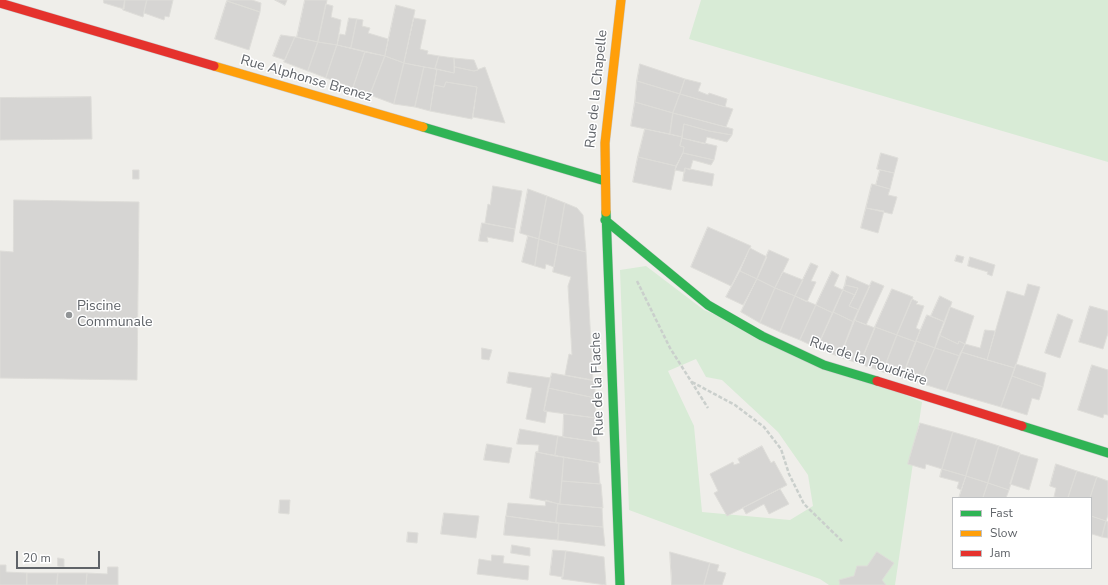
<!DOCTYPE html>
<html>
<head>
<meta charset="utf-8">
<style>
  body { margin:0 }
  #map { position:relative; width:1108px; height:585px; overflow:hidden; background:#efeeea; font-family:"Nunito Sans",sans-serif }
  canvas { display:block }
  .legend { position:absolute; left:952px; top:497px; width:140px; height:72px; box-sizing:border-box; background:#fff; border:1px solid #bfc1c3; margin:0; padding:5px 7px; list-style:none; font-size:12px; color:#5f6368 }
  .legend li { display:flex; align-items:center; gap:8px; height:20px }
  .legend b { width:20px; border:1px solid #bfc1c3 }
  .scale { position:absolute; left:16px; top:551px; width:84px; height:18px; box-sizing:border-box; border:2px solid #5f6368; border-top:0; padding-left:5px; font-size:12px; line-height:14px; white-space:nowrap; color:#5f6368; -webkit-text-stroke:3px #fff; paint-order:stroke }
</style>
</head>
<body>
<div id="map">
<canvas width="1108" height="585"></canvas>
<ul class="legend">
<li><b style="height:5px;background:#30b455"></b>Fast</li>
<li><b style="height:5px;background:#ff9f0a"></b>Slow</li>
<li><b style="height:5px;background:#e5322d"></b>Jam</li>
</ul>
<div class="scale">20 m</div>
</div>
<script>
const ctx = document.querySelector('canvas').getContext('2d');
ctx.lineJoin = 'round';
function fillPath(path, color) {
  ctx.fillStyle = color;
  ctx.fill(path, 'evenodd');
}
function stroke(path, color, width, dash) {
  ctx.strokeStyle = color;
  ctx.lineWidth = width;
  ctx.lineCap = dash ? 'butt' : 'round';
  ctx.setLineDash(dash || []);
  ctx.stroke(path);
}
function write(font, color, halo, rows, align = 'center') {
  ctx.font = font + ' "Nunito Sans",sans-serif';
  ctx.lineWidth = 3;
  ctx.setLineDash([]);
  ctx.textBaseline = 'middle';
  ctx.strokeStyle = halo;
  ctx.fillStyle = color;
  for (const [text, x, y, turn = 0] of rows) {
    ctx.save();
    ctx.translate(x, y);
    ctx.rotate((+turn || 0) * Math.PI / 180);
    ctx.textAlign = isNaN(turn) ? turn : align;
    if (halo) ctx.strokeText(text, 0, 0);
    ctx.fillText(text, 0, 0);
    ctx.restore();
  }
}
fillPath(new Path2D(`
  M701 0H1108V162L689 39Z
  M646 266 704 310 922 402 895 585H829L820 579 743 552 629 510 620 270ZM696 359 706 377 722 380 778 432 808 475 813 506 790 520 702 512 694 426 668 371Z`), '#d8ebd6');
const building = new Path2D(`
  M104 0H125L124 9 104 3Z
  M125 0H147L143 17 123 10Z
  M147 0H173L169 17 165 16 164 20 144 13Z
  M228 0H252L261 3 260 12 227 1Z
  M275 0H287L285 5Z
  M305 0H327L318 42 297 37Z
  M227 1 260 12 249 50 215 39Z
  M326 4 333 6 331 17 341 20 337 45 318 42Z
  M396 5 415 10 404 63 385 56Z
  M349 18 357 19 351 48 337 45 340 34 345 35Z
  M414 18 426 20 420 49 428 51 427 54 439 56 435 69 404 63Z
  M357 19 363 20 362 26 370 28 368 33 388 39 385 56 351 48Z
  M281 35 295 37 285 60 273 56Z
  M295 37 318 42 308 71 284 62Z
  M318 42 337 45 326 78 308 71Z
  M337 45 365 52 353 88 326 78Z
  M365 52 385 56 370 95 353 88Z
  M385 56 404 63 394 104 370 95Z
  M439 56 454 58V73L435 69Z
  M454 58 474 60 478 70 474 71 455 67Z
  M404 63 424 67 415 107 394 104Z
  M640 64 685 79 680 94 637 81Z
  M424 67 437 69 430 111 415 107Z
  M455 67 474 71 485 67 505 123 473 117 477 87 446 82 444 87 434 85 437 69 454 73Z
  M685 79 701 83 698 91 708 95 709 93 727 99 725 107 680 94Z
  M637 81 680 94 673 113 635 102Z
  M446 82 477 87 472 119 430 111 434 85 444 87Z
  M680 94 733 109 726 127 673 113Z
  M91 97 92 139 0 140V98Z
  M635 102 673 113 670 134 631 126Z
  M673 113 733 129 732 135 709 131 684 124 682 137 670 134Z
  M684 124 709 131 732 135 727 142 707 137 705 144 682 138Z
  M645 129 682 137 680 146 684 147 683 153 676 166 638 157Z
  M682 138 717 146 714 160 683 153 684 147 680 146Z
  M683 153 714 160 711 165 693 160 690 170 685 168V172L675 170Z
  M881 153 898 158 894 173 877 169Z
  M638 157 676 166 671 190 633 182Z
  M685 168 714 174 712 186 683 181Z
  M133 170H139V179H133Z
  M880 170 894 173 890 189 876 185Z
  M872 184 890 189 888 195 897 197 892 214 866 208Z
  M493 186 522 191 515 229 485 223 488 204 490 205Z
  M528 189 547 196 539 239 520 233Z
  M547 196 565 203 558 245 539 239Z
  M14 200 139 202 137 380 0 378V251L13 252Z
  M565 203 577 208 583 215 586 252 558 245Z
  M866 208 884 211 878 233 861 228Z
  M482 223 515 229 513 242 487 237 488 242 479 241Z
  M708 227 751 246 731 286 691 267Z
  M528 236 539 239 535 266 522 262Z
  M539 239 558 245 554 267 546 264 545 269 535 266Z
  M558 245 586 252 593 380 565 375 569 354 572 355 568 286 571 277 553 272Z
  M750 248 767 257 757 279 740 271Z
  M769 250 789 259 775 288 757 279Z
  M957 255 964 257 962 263 955 261Z
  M970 257 995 265 992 276 987 274 988 272 968 266Z
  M811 263 818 266 811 281 816 282 807 302 795 296Z
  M740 271 757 279 743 305 726 297Z
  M832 271 839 275 834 286 843 290 833 313 816 305Z
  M783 272 803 280 795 296 775 288Z
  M847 276 870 286 859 310 849 306 858 288 845 285Z
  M757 279 775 288 760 323 741 312Z
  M872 281 884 286 866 325 854 320Z
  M1028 284 1040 287 1015 368 987 360 1007 291 1024 296Z
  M845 285 858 288 855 295 843 290Z
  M775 288 795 296 780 332 760 323Z
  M892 289 913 297 897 335 875 327Z
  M843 290 855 295 849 306 859 310 854 322 833 312Z
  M795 296 816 305 800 340 780 332Z
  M940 296 952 302 945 322 931 316Z
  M912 299 918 302 916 304 924 306 916 328 920 330 916 342 897 335Z
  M816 305 833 313 817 348 800 340Z
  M1090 306 1108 311V333L1103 349 1079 342Z
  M950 307 974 316 965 344 959 341 958 344 939 335Z
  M833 312 854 322 840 357 817 348Z
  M1058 314 1073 320 1060 358 1045 353Z
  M927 315 945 322 935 348 916 341Z
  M854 320 875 328 860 364 840 357Z
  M875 327 897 335 883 372 860 364Z
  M985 330 995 331 987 360 961 352 965 344 980 348Z
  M897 335 916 342 902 378 883 372Z
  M939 335 958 344 959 341 965 344 960 356 935 348Z
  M916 341 935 348 920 383 902 378Z
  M482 348 492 350 489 360 482 359Z
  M935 348 960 356 946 391 920 383Z
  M961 352 1015 368 1001 407 946 391Z
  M1016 364 1046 373 1043 387 1012 376Z
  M1092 365 1108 370V415L1104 414 1103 418 1078 410Z
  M509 372 551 378 544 411H547L545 423 526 419 532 388 507 383Z
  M552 373 595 381V398L548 388Z
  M1012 376 1043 387 1039 400 1032 398 1027 415 1001 407Z
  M548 388 595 398 596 418 544 411Z
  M564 414 596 418 597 442 563 437Z
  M920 423 953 432 942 469 926 464 925 469 908 464Z
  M520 429 558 436 555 456 536 452H538L539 445 517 444Z
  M953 432 977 439 966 476 942 469Z
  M558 436 599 442 600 463 555 456Z
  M977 439 999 446 988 483 966 476Z
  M487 444 512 448 509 463 484 460Z
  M762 446 771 463 774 461 787 485 727 516 714 493 718 491 710 474 733 462 734 465 740 463 738 459Z
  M999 446 1020 453 1009 490 988 483Z
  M536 452 564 457 560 504 530 498Z
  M1020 454 1038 459 1029 490 1010 484Z
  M564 457 598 463 600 484 562 481Z
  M1056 464 1077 471 1068 498 1054 497 1056 488 1050 486Z
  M942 469 966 476 961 490 957 488 959 482 940 477Z
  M1077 471 1097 477 1090 498H1068Z
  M966 476 988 483 983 498H959Z
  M1097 477 1108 481V515L1106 521 1091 516 1090 498Z
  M562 481 601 484 603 508 560 504Z
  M988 483 1009 490 1006 498H983Z
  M780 489 789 504 769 514 764 504 746 514 743 508Z
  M280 500H290L289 514 279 513Z
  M546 500 558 504 556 523 506 516 508 503 545 506Z
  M558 504 602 508 603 527 556 523Z
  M444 513 479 516 476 538 441 534Z
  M506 516 559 523 558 540 504 535Z
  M1091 516 1106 521 1102 537 1092 534 1091 539Z
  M1106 521 1108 522V538L1102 537Z
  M559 523 603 527 605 546 558 540Z
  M408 532 418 533 417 543 407 542Z
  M512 545 530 548V556L511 553Z
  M553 550 566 551 563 577 550 575Z
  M566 551 604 557 606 585 562 579Z
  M670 552 710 563 704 585H672Z
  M877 552 894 563 882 580 886 585H840L839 580 854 576 857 566H867Z
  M492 555 504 556 503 563 529 566 528 580 477 574 479 559 491 561Z
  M58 558 64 559V567L58 566Z
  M710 563 719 565 717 571 726 573 722 585H704Z
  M0 565H6V572L27 573V585H0Z
  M108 567H118V585H86L87 573 107 574Z
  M27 573H58L57 585H27Z
  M58 573H87L86 585H57Z`);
fillPath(building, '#d6d5d3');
stroke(building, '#deddd9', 1);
const fast = new Path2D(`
  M423 127 605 181
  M606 212 620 585
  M605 220 708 305 762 336 824 365 877 381
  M1022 426 1108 453`);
const slow = new Path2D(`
  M214 66 423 127
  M606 212 605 143 621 0`);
const jam = new Path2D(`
  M0 3 214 66
  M877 381 1022 426`);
stroke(fast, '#cacacb', 10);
stroke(slow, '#cacacb', 10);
stroke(jam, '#cacacb', 10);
stroke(new Path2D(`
  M637 281 670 348 708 408
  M692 382 735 405 764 427 781 449 789 474 804 504 843 542`), '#cacfcc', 2.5, [4, 2]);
stroke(fast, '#30b455', 9);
stroke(slow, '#ff9f0a', 9);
stroke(jam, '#e5322d', 9);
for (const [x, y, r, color] of [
  [69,315,4,"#919496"]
]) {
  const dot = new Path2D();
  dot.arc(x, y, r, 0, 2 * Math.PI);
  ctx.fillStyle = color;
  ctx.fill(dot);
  stroke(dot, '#fff', 1.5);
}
write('14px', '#5f6368', '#fff', [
  ["Rue Alphonse Brenez",306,79,16],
  ["Rue de la Chapelle",597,89,-84],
  ["Rue de la Poudrière",868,362,19],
  ["Rue de la Flache",598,384,-92]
]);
write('14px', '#5f6368', '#fff', [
  ["Piscine",77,307],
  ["Communale",77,323]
], 'left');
</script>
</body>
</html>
